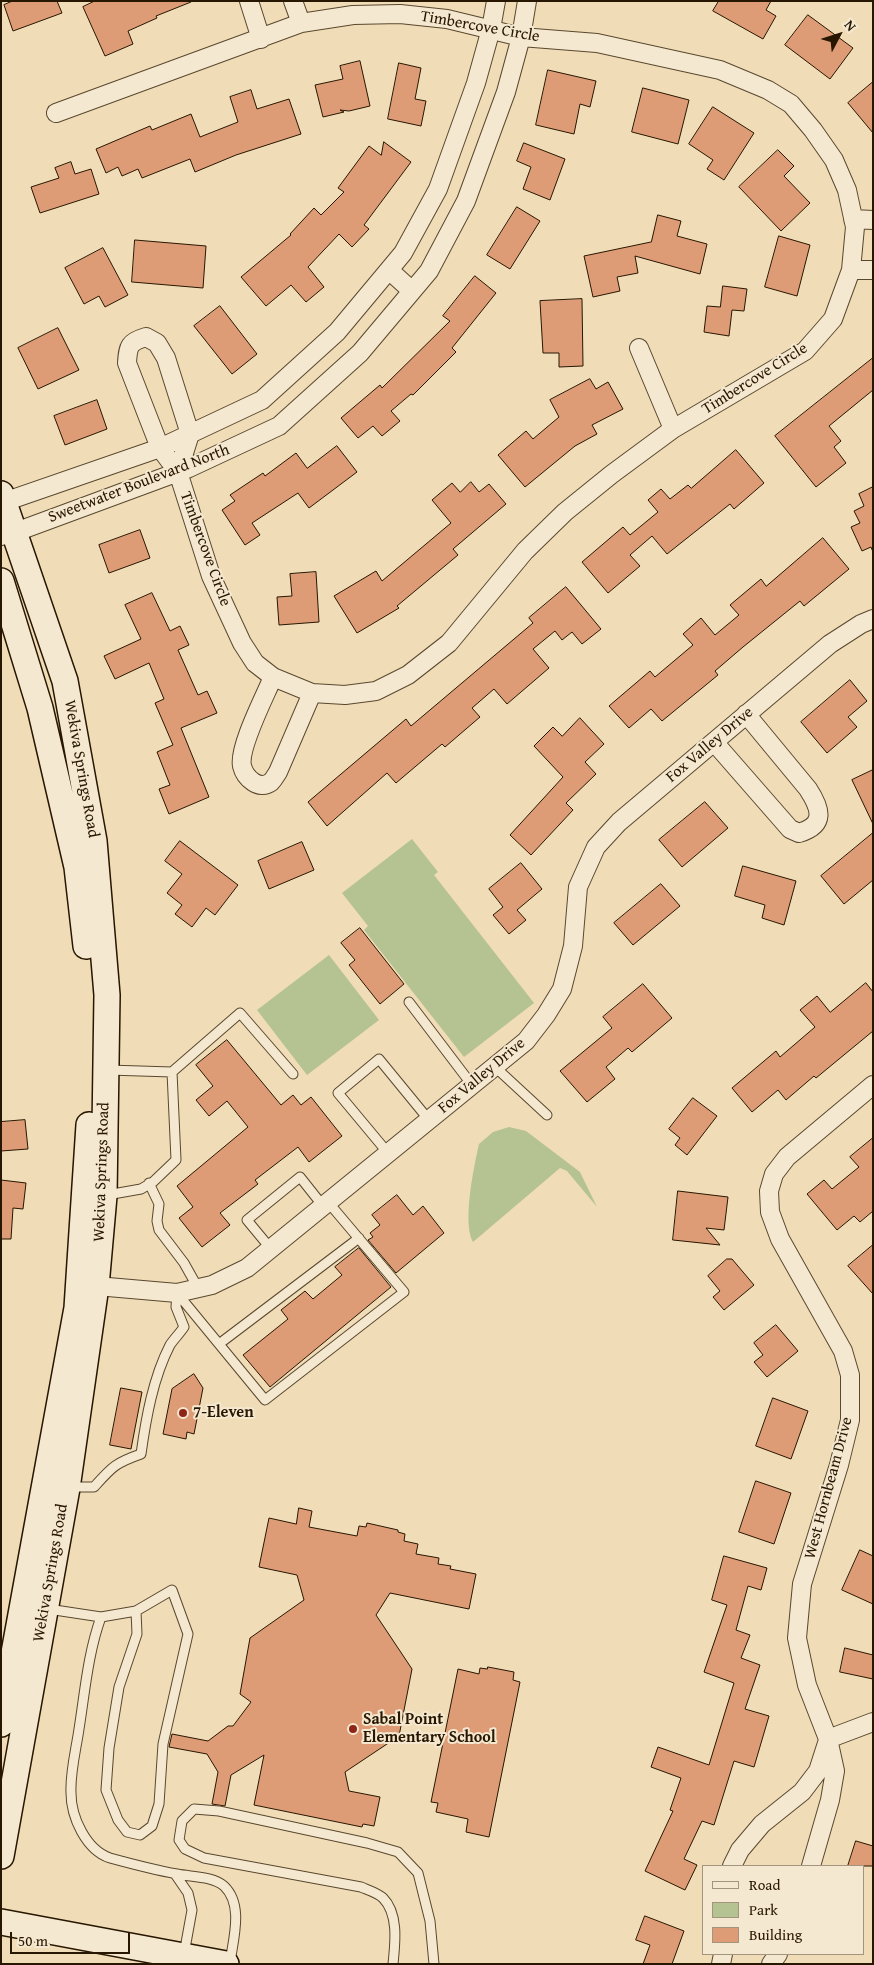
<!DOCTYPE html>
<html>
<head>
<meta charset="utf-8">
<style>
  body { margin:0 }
  #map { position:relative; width:874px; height:1965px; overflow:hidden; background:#f0dcb7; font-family:"Gentium Book Plus",serif }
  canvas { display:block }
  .frame { position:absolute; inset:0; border:2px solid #271600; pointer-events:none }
  .legend { position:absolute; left:702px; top:1865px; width:162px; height:90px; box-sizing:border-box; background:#f5e8d0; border:1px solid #a3947d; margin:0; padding:6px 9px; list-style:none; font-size:15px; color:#271600 }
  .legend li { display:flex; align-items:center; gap:10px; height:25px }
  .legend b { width:25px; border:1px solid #a3947d }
  .north { position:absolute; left:814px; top:10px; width:50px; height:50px; -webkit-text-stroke:4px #f5e8d0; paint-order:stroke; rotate:50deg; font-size:14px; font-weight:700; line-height:20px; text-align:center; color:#271600 }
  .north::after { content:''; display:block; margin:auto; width:18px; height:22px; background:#271600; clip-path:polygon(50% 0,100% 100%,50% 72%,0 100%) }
  .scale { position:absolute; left:10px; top:1932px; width:120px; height:22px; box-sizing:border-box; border:2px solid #271600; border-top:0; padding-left:6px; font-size:15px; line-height:18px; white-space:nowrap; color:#271600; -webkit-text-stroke:4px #f5e8d0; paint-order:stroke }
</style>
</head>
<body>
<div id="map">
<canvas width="874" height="1965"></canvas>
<div class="frame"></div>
<ul class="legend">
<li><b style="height:6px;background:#f5e8d0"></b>Road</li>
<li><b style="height:14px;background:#b5c292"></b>Park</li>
<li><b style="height:14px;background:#de9c76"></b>Building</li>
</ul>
<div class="north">N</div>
<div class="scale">50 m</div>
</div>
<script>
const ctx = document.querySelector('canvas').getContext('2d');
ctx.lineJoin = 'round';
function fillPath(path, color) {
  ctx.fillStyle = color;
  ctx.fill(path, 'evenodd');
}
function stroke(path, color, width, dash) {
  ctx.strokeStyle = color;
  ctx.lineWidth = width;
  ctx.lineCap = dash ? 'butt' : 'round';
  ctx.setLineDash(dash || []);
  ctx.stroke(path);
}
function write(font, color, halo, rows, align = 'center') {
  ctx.font = font + ' "Gentium Book Plus",serif';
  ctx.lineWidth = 4;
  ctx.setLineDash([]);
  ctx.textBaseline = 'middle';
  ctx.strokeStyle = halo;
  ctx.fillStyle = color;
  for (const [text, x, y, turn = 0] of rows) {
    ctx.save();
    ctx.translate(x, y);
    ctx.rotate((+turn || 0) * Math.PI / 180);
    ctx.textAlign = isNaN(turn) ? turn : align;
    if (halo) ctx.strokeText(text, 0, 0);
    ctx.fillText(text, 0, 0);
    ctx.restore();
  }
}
fillPath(new Path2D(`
  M412 839 438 872 434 875 534 1003 464 1057 364 930 368 926 342 893Z
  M329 955 379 1020 307 1075 257 1010Z
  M509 1127 526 1131 580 1172 597 1207 567 1171 560 1168 473 1242C462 1223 474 1166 479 1144L493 1132Z`), '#b5c292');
const building = new Path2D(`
  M13 1H57L62 13 13 31 4 5Z
  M95 1H191V2L156 16 157 18 128 31 133 44 105 56 83 7Z
  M719 1H771L766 10 776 16 763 39 713 11Z
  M808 15 853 48 830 79 785 45Z
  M360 61 370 106 349 111 340 110 344 112 323 117 315 85 343 79 340 66Z
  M399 63 421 68 415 99 426 101 421 126 388 119Z
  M548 70 596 81 590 107 580 104 574 134 536 125Z
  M873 82V133L848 103Z
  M643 88 689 100 678 144 632 132Z
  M251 90 257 109 289 99 301 134 236 155 195 172 190 159 142 178 138 169 122 176 118 167 106 173 96 149 150 126 152 130 191 114 200 137 238 122 230 97Z
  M713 107 754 133 724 180 707 169 713 160 689 144Z
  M384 142 411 162 364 225 369 229 352 247 339 234 308 267 324 287 306 302 291 285 266 306 241 277 291 235 290 234 314 208 321 215 344 192 338 188 369 146 381 155Z
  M524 143 565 159 550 200 523 189 531 167 517 161Z
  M778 150 794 166 784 176 810 203 781 231 739 187Z
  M71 162 75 174 91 169 99 194 40 213 31 187 59 178 55 168Z
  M517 207 540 221 510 269 487 255Z
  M658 215 681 221 677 236 707 244 700 274 635 256 638 273 617 277 620 291 593 297 584 256 651 242Z
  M779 236 810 245 797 296 765 287Z
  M135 240 206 246 203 288 132 282Z
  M103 248 128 295 105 307 99 296 84 304 65 268Z
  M475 276 496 293 452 348 456 352 413 395 411 394 391 411 400 421 382 436 373 426 358 438 341 418 380 385 382 388 450 321 443 316Z
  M723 286 747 289 744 311 732 310 729 336 704 332 707 306 720 307Z
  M582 299 583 366 559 367V353H543L540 301Z
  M220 306 257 354 232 374 194 326Z
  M58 328 79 370 38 389 18 348Z
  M873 358V390L829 426 841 441 834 447 846 463 816 487 775 436Z
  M590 379 596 389 608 382 623 409 592 425 597 434 575 446 525 487 498 455 526 431 533 439 559 417 550 400Z
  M97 400 107 429 65 445 54 416Z
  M337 446 357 472 309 508 298 493 252 523 260 535 245 545 222 510 235 501 230 495 263 473 265 476 296 453 307 468Z
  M736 450 764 483 734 509 730 504 667 554 652 536 630 555 640 566 608 593 582 562 623 527 630 535 658 512 648 500 661 489 670 499 688 485 691 488Z
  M471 482 479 492 489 484 506 504 453 549 458 555 397 606 399 608 357 633 334 596 376 571 382 581 451 523 432 500 452 483 460 492Z
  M873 487V552L871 547 862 551 851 527 860 523 854 511 864 506 859 494Z
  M140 530 150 558 109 573 99 545Z
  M823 538 849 569 804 606 800 601 743 647 715 671 718 675 662 721 651 709 629 728 609 706 650 671 655 677 693 645 683 634 701 618 715 635 739 615 730 605 761 579 766 586Z
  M316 572 319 622 279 625 277 597 292 596 290 574Z
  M566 587 601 629 582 644 572 632 562 640 555 631 533 649 549 668 507 704 494 689 472 708 480 717 445 747 442 744 396 783 387 773 327 826 308 802 406 719 411 726 533 623 529 618Z
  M152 593 170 631 180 626 189 645 178 650 198 695 207 691 217 713 181 728 209 797 169 814 159 789 170 785 157 752 173 745 155 703 164 699 149 663 115 679 104 656 141 639 125 605Z
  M850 680 867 701 848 717 857 727 827 753 801 722Z
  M580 718 604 744 585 762 596 774 566 803 573 810 531 855 510 835 563 777 534 746 553 727 562 736Z
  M873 770V824L852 780Z
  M705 802 728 828 682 867 659 840Z
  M873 833V880L844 904 821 876Z
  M180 841 238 885 215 915 206 908 192 927 175 914 182 905 167 893 182 874 165 861Z
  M302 842 314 870 269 889 258 861Z
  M521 863 542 889 517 910 526 920 509 934 493 915 503 907 489 889Z
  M743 866 796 881 784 925 762 918 765 905 735 896Z
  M661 884 680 906 633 945 614 923Z
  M360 928 404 984 380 1004 349 965 355 960 341 943Z
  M866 983 873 992V1031L816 1078 814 1076 786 1100 778 1090 752 1112 732 1088 776 1051 780 1057 815 1027 800 1010 817 996 830 1012Z
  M643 984 672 1018 632 1052 628 1048 606 1067 615 1079 587 1102 560 1071 612 1028 603 1017Z
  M227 1040 281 1105 293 1095 301 1105 311 1097 342 1136 309 1162 298 1147 255 1180 258 1184 220 1213 230 1225 202 1247 179 1218 193 1207 177 1186 248 1127 227 1101 209 1116 196 1100 213 1086 196 1065Z
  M693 1098 717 1116 687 1155 675 1145 680 1138 669 1129Z
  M25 1120 28 1149 1 1151V1122Z
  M873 1138V1211L860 1222 854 1216 837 1230 807 1194 824 1180 832 1189 859 1167 850 1157Z
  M1 1180 26 1183 23 1209 13 1208 11 1239H1Z
  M678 1191 728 1197 724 1230 706 1228 720 1245 673 1240Z
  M397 1195 413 1215 423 1206 444 1233 396 1273 368 1240 373 1237 370 1233 380 1225 372 1215Z
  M873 1245V1294L848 1266Z
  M359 1248 391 1287 270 1387 243 1355 288 1319 281 1310 305 1291 313 1299 342 1275 335 1267Z
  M727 1259H732L754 1285 724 1310 713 1297 720 1291 708 1276Z
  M776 1325 798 1351 767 1377 754 1362 763 1355 754 1343Z
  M194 1374 203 1388 194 1434 187 1432 186 1439 163 1434 172 1389Z
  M121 1388 142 1392 131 1449 110 1445Z
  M773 1398 808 1411 791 1459 756 1446Z
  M756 1481 791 1493 774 1544 739 1532Z
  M299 1508 312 1511 309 1527 357 1536 359 1526 366 1527 367 1523 398 1530V1532L405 1534 404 1541 418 1544 416 1554 439 1558 438 1564 451 1566 450 1569 476 1574 469 1609 390 1593 376 1615 412 1669 399 1736 345 1772 349 1791 380 1797 374 1826 363 1824 362 1827 254 1805 264 1755 231 1775 225 1806 212 1804 218 1772 207 1754 169 1747 172 1734 208 1741 228 1726H233L251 1702 240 1694 250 1638 304 1600 297 1575 259 1567 269 1518 296 1524Z
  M860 1550 873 1556V1604L842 1590Z
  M724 1556 767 1568 761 1590 748 1586 736 1630 750 1635 741 1658 760 1665 745 1709 769 1716 754 1767 734 1761 714 1825 702 1821 684 1859 697 1865 685 1890 645 1871 673 1811 670 1810 681 1778 651 1767 658 1747 709 1765 734 1683 704 1672 727 1605 712 1600Z
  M845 1648 873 1655V1679L840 1672Z
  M488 1667 514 1672 513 1680 520 1682 489 1837 466 1832 468 1819 436 1812 438 1803 431 1802 458 1669 479 1674 480 1668 487 1669Z
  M856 1841 873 1846V1866H848Z
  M645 1916 684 1931 672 1964H643L650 1945 636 1940Z`);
fillPath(building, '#de9c76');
stroke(building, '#271600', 1);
const lane = new Path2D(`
  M409 1002 472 1085
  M494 1066 547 1115
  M108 1070 172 1072 240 1013 293 1074
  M388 1153 338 1093 379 1059 429 1120
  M149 1183 159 1204 157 1221 159 1230 184 1263 198 1288
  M107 1195 141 1189 153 1182 176 1160 172 1072
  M271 1249 247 1220 300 1177 323 1206
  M177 1293 265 1400 404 1292 328 1202
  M219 1344 359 1238
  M70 1487H94C112 1467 115 1463 141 1454 146 1418 153 1378 170 1345 174 1339 180 1333 184 1327L176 1307 177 1293
  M48 1609 101 1617 136 1611 172 1590 188 1634 163 1744 159 1804 152 1826 140 1835 127 1832 118 1820 106 1790 109 1748 119 1687 137 1634 136 1611
  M101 1617C88 1653 85 1691 79 1729 76 1750 70 1772 71 1793 71 1817 86 1850 110 1858 132 1864 155 1870 177 1874 191 1877 213 1876 224 1886 244 1905 233 1939 230 1963
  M175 1874 188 1893 192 1910 184 1954
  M393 1964C395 1944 399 1914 383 1898 378 1893 368 1890 361 1887L204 1858 185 1849 179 1840 182 1821 194 1809 219 1811 367 1843 398 1852 418 1873 430 1921 434 1964`);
const street = new Path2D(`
  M249 1 261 39
  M293 1 301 23
  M56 113 301 23 353 15 400 14 447 19 521 37 597 43 720 70 768 90 791 104 813 130 834 160 847 190 855 227 851 270 833 319 805 351 673 429 612 474 565 512 525 551 449 643 408 675 376 691 345 695 312 693 273 677 255 663 242 643 211 576 178 472 160 448 127 363C128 346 129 342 146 337L157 343 166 358 190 434 178 472
  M853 219 873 220
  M389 270 412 291
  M851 270H873
  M639 348 673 429
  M1 503 160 448 262 400 337 332 403 253 438 189 476 83 491 29 496 1
  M1 536 13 533 189 468 279 426 360 353 429 271 466 201 506 92 521 37 527 1
  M273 677C265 696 238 748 242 766 245 778 259 791 271 782 274 779 276 775 278 772L312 693
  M714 742 790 829 799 833C826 825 821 809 808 789L746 714
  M85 1285 177 1293 212 1285 247 1268 526 1041 546 1015 562 989 573 946 578 887 596 847 619 822 830 644 861 624 873 619
  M828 1739 873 1722
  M732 1866 740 1850 762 1824 802 1792 818 1771 828 1740
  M811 1866 830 1800 835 1771 828 1739 807 1685 797 1638 802 1584 839 1465 850 1420V1375L843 1351 780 1239 770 1212 769 1191 774 1174 787 1157 873 1085
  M721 1964 723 1954
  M771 1964 778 1954`);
const secondary = new Path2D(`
  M1 494 65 681 94 841 107 995 104 1196 96 1286 67 1488 1 1856
  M1 581 40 708 77 867 86 946
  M1 1724 77 1308 89 1125
  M1 1922 226 1964`);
stroke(lane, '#59482e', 11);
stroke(street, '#59482e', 20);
stroke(secondary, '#271600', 28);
stroke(lane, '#f5e8d0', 9);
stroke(street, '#f5e8d0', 18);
stroke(secondary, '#f5e8d0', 25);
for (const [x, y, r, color] of [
  [183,1413,5,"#8f2418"],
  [353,1729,5,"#8f2418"]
]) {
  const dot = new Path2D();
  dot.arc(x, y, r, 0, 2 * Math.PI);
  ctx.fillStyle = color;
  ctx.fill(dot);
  stroke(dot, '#f5e8d0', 2);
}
write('16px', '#271600', '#f5e8d0', [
  ["Timbercove Circle",480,27,10],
  ["Timbercove Circle",755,379,-32],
  ["Sweetwater Boulevard North",139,484,-21],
  ["Timbercove Circle",205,549,70],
  ["Fox Valley Drive",710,745,-40],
  ["Wekiva Springs Road",81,769,80],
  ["Fox Valley Drive",482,1076,-40],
  ["Wekiva Springs Road",102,1172,-88],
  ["West Hornbeam Drive",829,1488,-75],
  ["Wekiva Springs Road",51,1573,-80]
]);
write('bold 16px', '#271600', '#f5e8d0', [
  ["7-Eleven",193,1413],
  ["Sabal Point",363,1720],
  ["Elementary School",363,1738]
], 'left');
</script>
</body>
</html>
